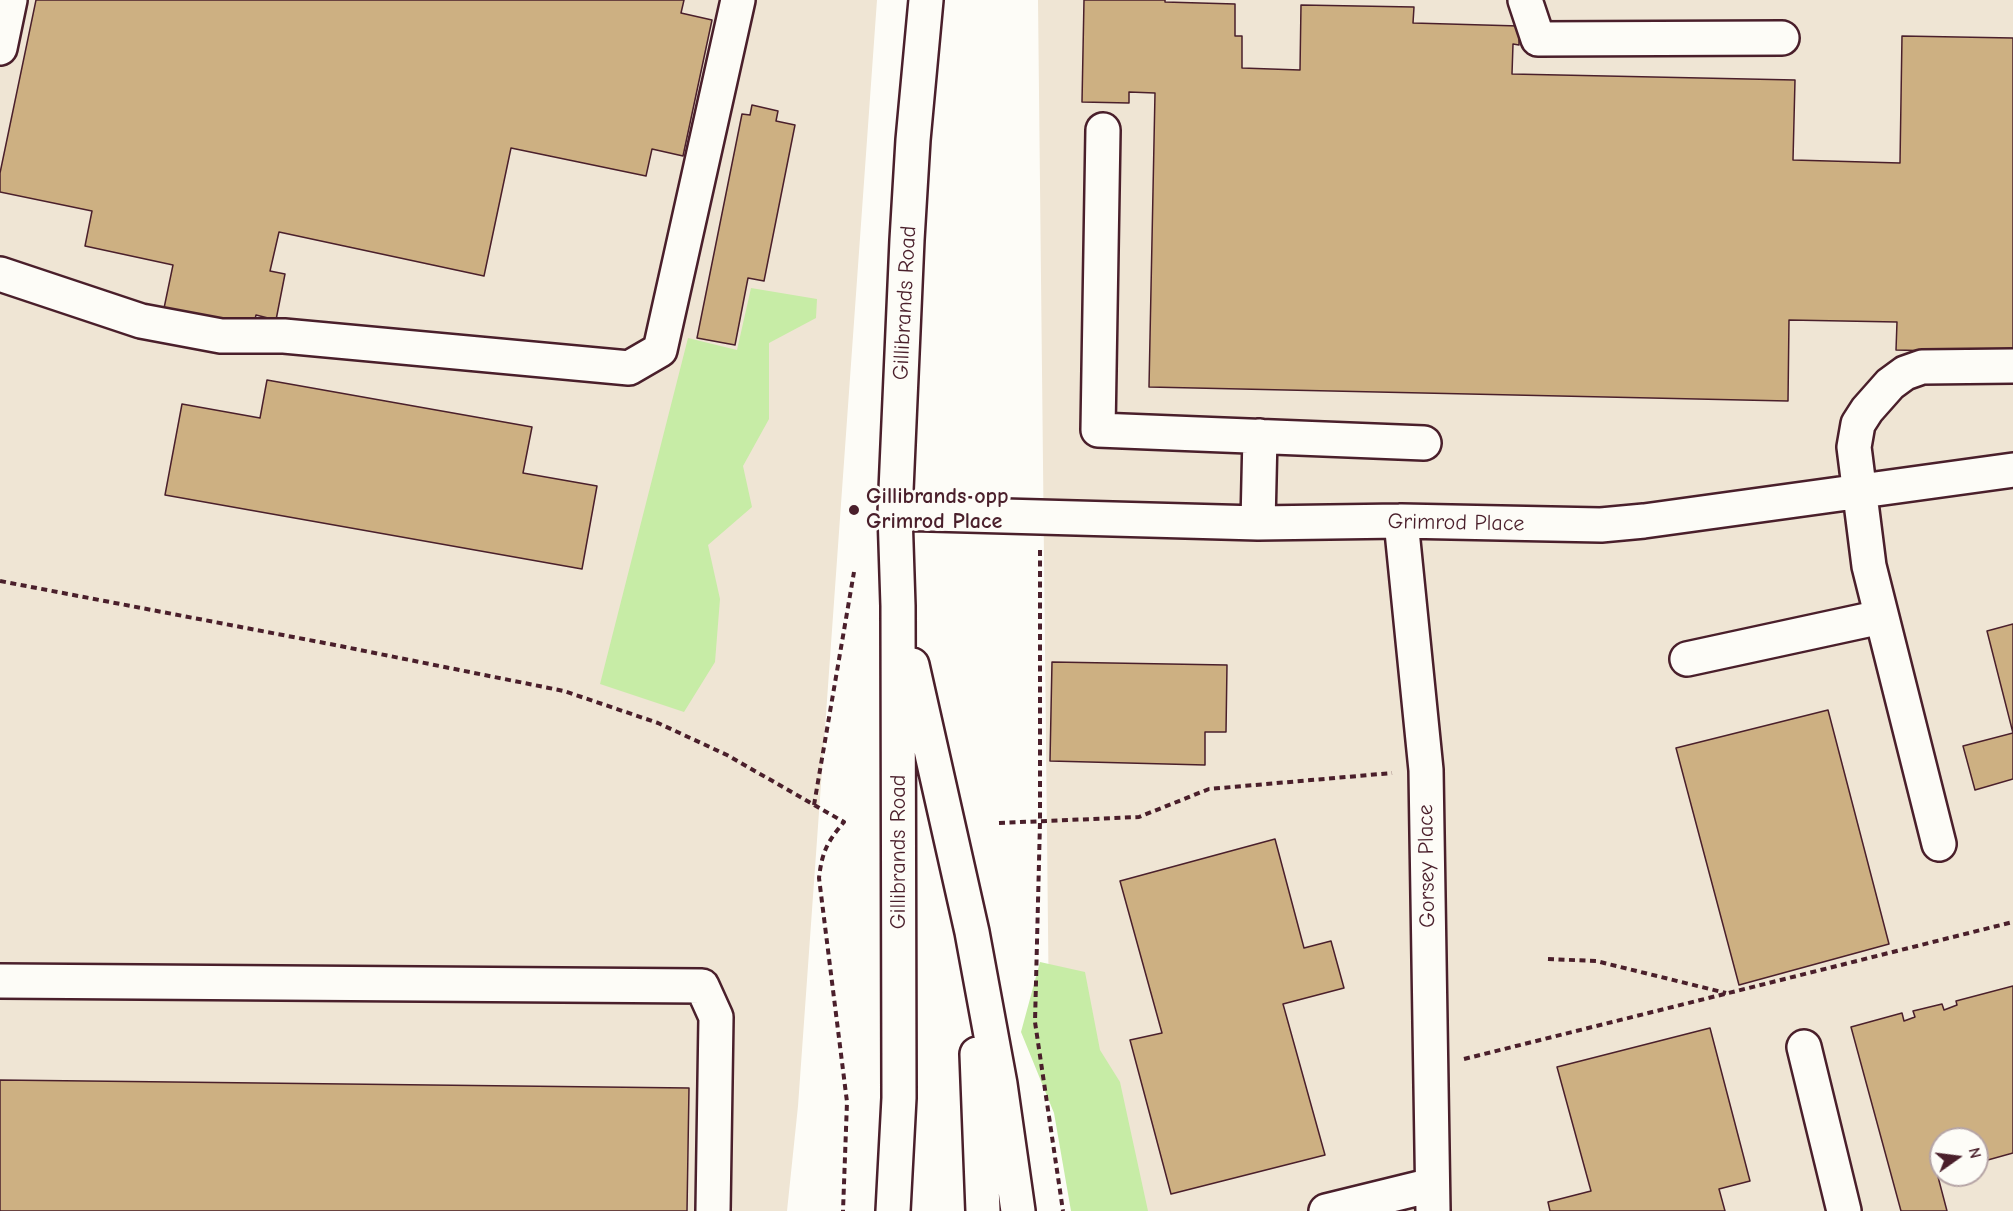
<!DOCTYPE html>
<html>
<head>
<meta charset="utf-8">
<style>
  body { margin:0 }
  #map { position:relative; width:2013px; height:1211px; overflow:hidden; background:#fdfcf7; font-family:"Comic Neue",sans-serif }
  canvas { display:block }
  .north { position:absolute; left:1929px; top:1127px; width:60px; height:60px; box-sizing:border-box; background:#fdfcf7; border:2px solid #b5a4a5; border-radius:50%; rotate:76deg; font-size:16px; font-weight:700; line-height:24px; text-align:center; color:#4a1f2b }
  .north::after { content:''; display:block; margin:auto; width:21px; height:27px; background:#4a1f2b; clip-path:polygon(50% 0,100% 100%,50% 72%,0 100%) }
</style>
</head>
<body>
<div id="map">
<canvas width="2013" height="1211"></canvas>
<div class="north">N</div>
</div>
<script>
const ctx = document.querySelector('canvas').getContext('2d');
ctx.lineJoin = 'round';
function fillPath(path, color) {
  ctx.fillStyle = color;
  ctx.fill(path, 'evenodd');
}
function stroke(path, color, width, dash) {
  ctx.strokeStyle = color;
  ctx.lineWidth = width;
  ctx.lineCap = dash ? 'butt' : 'round';
  ctx.setLineDash(dash || []);
  ctx.stroke(path);
}
function write(font, color, halo, rows, align = 'center') {
  ctx.font = font + ' "Comic Neue",sans-serif';
  ctx.lineWidth = 6;
  ctx.setLineDash([]);
  ctx.textBaseline = 'middle';
  ctx.strokeStyle = halo;
  ctx.fillStyle = color;
  for (const [text, x, y, turn = 0] of rows) {
    ctx.save();
    ctx.translate(x, y);
    ctx.rotate((+turn || 0) * Math.PI / 180);
    ctx.textAlign = isNaN(turn) ? turn : align;
    if (halo) ctx.strokeText(text, 0, 0);
    ctx.fillText(text, 0, 0);
    ctx.restore();
  }
}
fillPath(new Path2D(`
  M0 0H877L798 1106 787 1211H0Z
  M1038 0H2013V1211H1080L1049 1020ZM1941 1139H1977V1175H1941Z`), '#efe5d4');
fillPath(new Path2D(`
  M751 288 817 299 816 318 769 343V419L743 466 752 507 708 545 720 599 715 662 684 712 600 684 688 338 737 350Z
  M1040 962 1085 972 1100 1050 1120 1082 1148 1211H1071L1054 1113 1021 1032Z`), '#c7eca6');
const building = new Path2D(`
  M36 0H684L681 13 712 20 683 156 652 149 646 176 511 148 484 276 279 232 270 271 285 274 276 320 256 315 252 332 163 313 173 265 85 246 92 211 0 192V173Z
  M1084 0H1165V2L1235 4V36H1242V68L1300 70 1301 5 1414 7 1413 23 1519 26V45L1513 44 1512 74 1795 80 1793 160 1900 163 1902 36 2013 38V353L1896 350 1897 322 1789 320 1788 401 1149 387 1155 93 1129 92V103L1082 102Z
  M752 105 778 111 776 121 795 125 764 281 748 278 735 345 697 338 742 114 750 115Z
  M267 380 532 427 523 473 597 486 582 569 165 495 182 404 260 418Z
  M2013 624V779L1975 790 1963 746 2013 733 1987 631Z
  M1052 662 1227 665 1226 732H1205V765L1050 761Z
  M1828 710 1889 944 1739 985 1676 748Z
  M1275 839 1304 948 1331 941 1344 988 1283 1004 1325 1155 1171 1194 1130 1040 1162 1033 1120 881Z
  M2013 986V1153L1977 1163V1139H1941V1172L1937 1173 1947 1211H1901L1851 1027 1902 1013 1904 1021 1915 1017 1913 1011 1942 1004 1944 1010 1957 1005 1956 1001Z
  M1710 1028 1750 1181 1719 1189 1725 1211H1550L1548 1202 1591 1191 1557 1067Z
  M0 1080 689 1088 687 1211H0Z`);
fillPath(building, '#cdb082');
stroke(building, '#4a1f2b', 1.5);
const minor = new Path2D(`
  M1525 0 1538 39 1782 38
  M0 48 10 0
  M1103 130 1098 430 1424 443
  M0 274 141 321 221 336H284L629 368 660 350 738 0
  M895 513 1258 523 1401 521 1601 525 1644 521 2013 470
  M1401 521 1426 770 1433 1211
  M1258 523 1260 436
  M1687 659 1881 617
  M912 665 972 932 1000 1084 1018 1211
  M1939 844 1869 566 1854 447 1858 424 1867 410 1890 384 1905 373 1922 367 2013 366
  M0 981 702 986 716 1017 713 1211
  M1804 1047 1844 1211
  M977 1054 983 1211
  M893 1211 899 1098 898 606 895 513 907 240 913 140 926 0
  M1326 1211 1432 1185`);
stroke(minor, '#4a1f2b', 38);
stroke(new Path2D(`
  M1040 550V822L1035 1022 1063 1211
  M0 581 335 645 564 691 658 723 727 755 844 822C827 842 822 852 819 878L847 1102 843 1211
  M814 805 854 572
  M999 823 1139 817 1209 789 1392 773
  M1548 959 1596 961 1726 993
  M1464 1059 2013 922`), '#4a1f2b', 4, [6, 4.5]);
stroke(minor, '#fdfcf7', 33);
for (const [x, y, r, color] of [
  [854,510,6,"#4a1f2b"]
]) {
  const dot = new Path2D();
  dot.arc(x, y, r, 0, 2 * Math.PI);
  ctx.fillStyle = color;
  ctx.fill(dot);
  stroke(dot, '#fdfcf7', 2);
}
write('22px', '#4a1f2b', '#fdfcf7', [
  ["Gillibrands Road",905,303,-87],
  ["Grimrod Place",1456,523,1],
  ["Gillibrands Road",899,852,-90],
  ["Gorsey Place",1427,866,-91]
]);
write('bold 22px', '#4a1f2b', '#fdfcf7', [
  ["Gillibrands opp",866,497],
  ["Grimrod Place",866,522]
], 'left');
</script>
</body>
</html>
